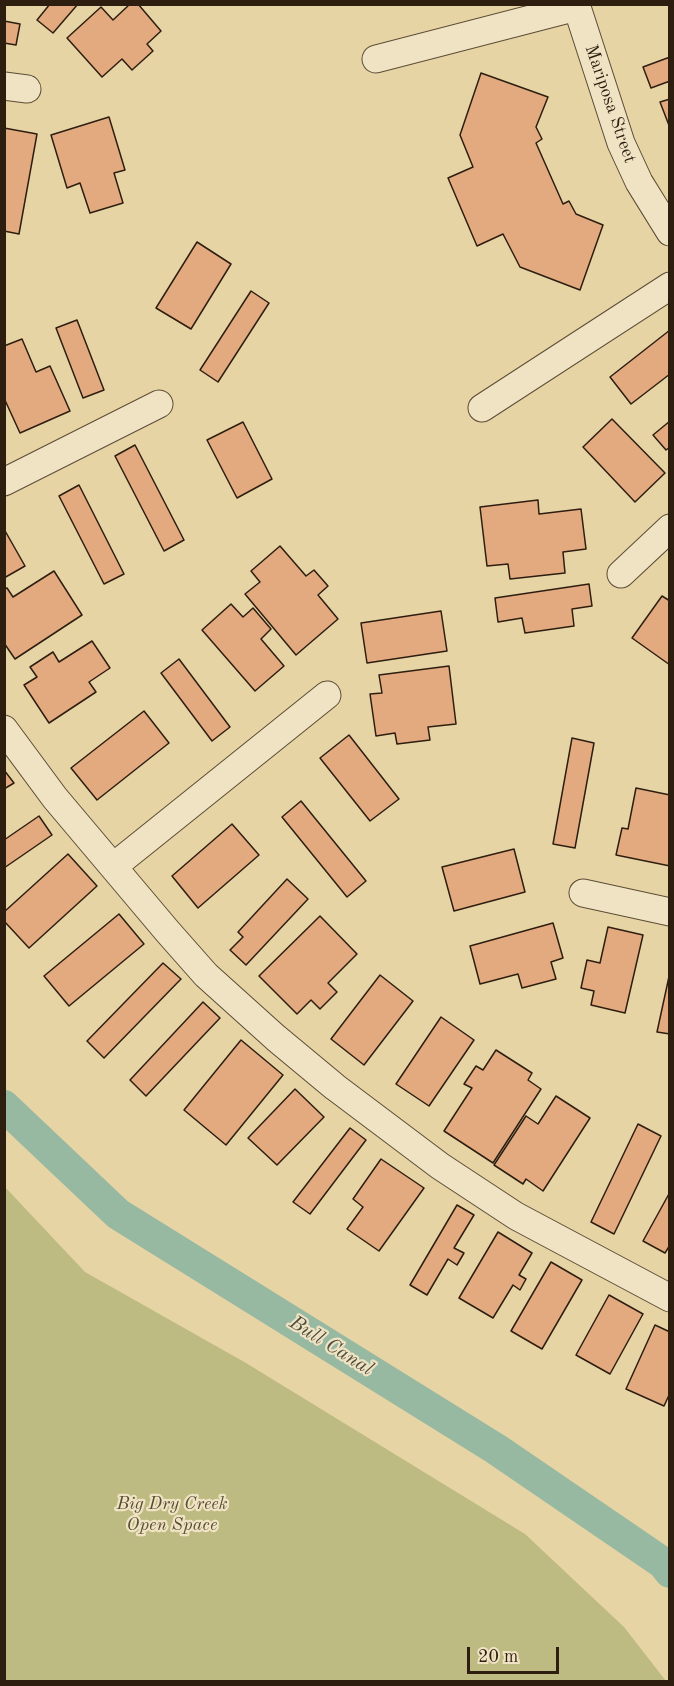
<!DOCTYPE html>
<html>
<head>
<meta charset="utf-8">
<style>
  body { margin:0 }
  #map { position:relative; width:674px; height:1686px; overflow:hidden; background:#e7d4a5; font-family:"Old Standard TT",serif }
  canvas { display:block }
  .frame { position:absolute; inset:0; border:6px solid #2d1e10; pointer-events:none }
  .scale { position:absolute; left:467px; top:1647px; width:92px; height:27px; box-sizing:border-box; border:3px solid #2d1e10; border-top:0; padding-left:8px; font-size:18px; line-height:21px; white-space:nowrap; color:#2d1e10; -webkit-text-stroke:4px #efe3c4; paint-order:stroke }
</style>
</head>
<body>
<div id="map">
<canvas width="674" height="1686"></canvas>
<div class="frame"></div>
<div class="scale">20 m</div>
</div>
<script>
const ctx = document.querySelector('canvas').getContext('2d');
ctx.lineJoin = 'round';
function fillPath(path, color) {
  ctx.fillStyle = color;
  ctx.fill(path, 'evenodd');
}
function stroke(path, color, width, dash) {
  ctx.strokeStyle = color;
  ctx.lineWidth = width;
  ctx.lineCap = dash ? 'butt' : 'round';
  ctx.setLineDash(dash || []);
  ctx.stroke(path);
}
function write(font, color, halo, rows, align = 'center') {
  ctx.font = font + ' "Old Standard TT",serif';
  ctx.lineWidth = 4.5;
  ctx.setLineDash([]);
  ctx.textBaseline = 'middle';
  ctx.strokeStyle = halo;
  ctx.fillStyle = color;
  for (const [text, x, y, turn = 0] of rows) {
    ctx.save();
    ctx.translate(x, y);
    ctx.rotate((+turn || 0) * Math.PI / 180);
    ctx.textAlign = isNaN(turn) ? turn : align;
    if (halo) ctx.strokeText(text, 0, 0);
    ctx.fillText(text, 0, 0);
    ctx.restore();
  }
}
fillPath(new Path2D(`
  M5 1187 85 1272 246 1363 525 1534 624 1627 666 1681H5Z`), '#bdbb81');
stroke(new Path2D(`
  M4 1106 118 1214 496 1449 663 1563 670 1572`), '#98b9a1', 32);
const building = new Path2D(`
  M50 4H78L53 33 37 20Z
  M130 4H138L161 31 147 44 153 51 132 70 122 59 102 77 67 38 101 7 113 20Z
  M4 21 20 24 16 45 4 43Z
  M670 57V81L651 88 643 67Z
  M481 73 548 97 536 127 542 139 536 143 563 204 569 201 576 214 603 225 580 290 520 267 503 234 477 246 448 178 473 167 460 135Z
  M670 99V128L660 102Z
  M109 117 125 170 114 173 123 203 90 213 80 183 67 188 51 135Z
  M4 128 37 134 19 234 4 231Z
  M197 242 231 264 191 329 156 308Z
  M251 291 269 303 218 382 200 370Z
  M77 320 104 390 83 398 56 328Z
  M670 330V374L631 404 610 377Z
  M22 339 36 372 50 366 70 411 20 433 4 398V346Z
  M612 419 665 473 635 502 583 447Z
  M670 421V447L666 450 653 435Z
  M243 422 272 479 237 498 207 440Z
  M135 445 184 540 164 551 115 456Z
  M79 485 124 574 104 584 59 496Z
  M538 500 539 514 581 509 586 549 563 552 565 573 510 579 508 564 487 566 480 507Z
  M4 529 25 566 4 578Z
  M280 546 306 576 314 570 328 586 318 595 338 619 296 655 245 594 260 582 251 571Z
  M54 571 82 615 15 659 4 643V589L7 588 13 597Z
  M589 584 592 606 572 609 574 626 525 633 522 618 498 622 495 598Z
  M662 596 670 601V665L632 638Z
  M231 604 243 617 253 608 271 629 261 639 284 666 255 691 202 630Z
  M441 611 447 651 367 663 361 623Z
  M92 641 110 668 89 682 96 692 49 723 24 685 37 677 30 667 53 652 59 662Z
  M179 659 230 727 212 741 161 673Z
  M449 666 456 724 428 727 430 740 397 744 395 733 376 736 370 694 382 693 379 675Z
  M144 711 169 743 97 800 71 768Z
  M349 735 399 799 370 821 320 758Z
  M572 738 594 743 575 848 553 844Z
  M4 770 14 783 4 789Z
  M636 788 670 795V866L616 855 622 828 628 829Z
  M301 801 366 881 347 897 282 817Z
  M39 816 52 835 4 868V840Z
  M232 824 259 855 198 908 172 876Z
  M514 849 525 892 454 911 442 867Z
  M68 854 97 886 29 948 4 921V912Z
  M287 879 308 899 246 965 230 950 243 937 238 932Z
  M119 914 144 944 69 1006 44 976Z
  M320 916 357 954 328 983 337 992 320 1009 311 1000 297 1014 259 976Z
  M553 923 563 958 551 962 556 979 522 988 518 974 480 984 470 946Z
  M608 927 643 935 625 1013 591 1005 594 991 581 988 587 960 600 963Z
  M163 963 181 979 104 1058 87 1041Z
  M670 972V1034L657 1032Z
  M380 975 413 1001 364 1065 331 1039Z
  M203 1002 220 1018 146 1096 130 1080Z
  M441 1017 474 1040 429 1106 396 1084Z
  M241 1040 283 1075 226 1145 184 1110Z
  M496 1050 532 1073 528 1080 541 1089 493 1163 444 1131 472 1088 464 1084 476 1066 483 1070Z
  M295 1089 324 1117 277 1165 248 1138Z
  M556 1096 590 1118 543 1191 526 1179 523 1184 494 1165 526 1116 538 1124Z
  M638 1124 661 1136 614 1234 591 1222Z
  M350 1128 366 1140 310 1214 293 1202Z
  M381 1159 424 1188 379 1251 347 1229 363 1207 353 1199Z
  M670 1192V1245L665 1253 643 1241Z
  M457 1205 474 1215 454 1248 464 1253 457 1265 448 1259 427 1295 410 1285Z
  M498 1232 532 1253 519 1275 526 1279 520 1290 513 1285 493 1318 459 1298Z
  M551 1262 582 1280 542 1349 511 1331Z
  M609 1295 643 1314 610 1374 576 1355Z
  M655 1325 670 1332V1393L664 1406 626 1389Z`);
fillPath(building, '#e3aa7f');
stroke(building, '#2d1e10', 1.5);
const minor = new Path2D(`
  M576 4 621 143 639 182 670 232
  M376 59 577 7
  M4 86 27 89
  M482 408 670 286
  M4 482 159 404
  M621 574 670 528
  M4 729 55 798 168 932 206 975 276 1038 335 1087 440 1166 516 1216 670 1298
  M114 866 327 695
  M583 893 670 912`);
stroke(minor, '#5c4c35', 29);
stroke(minor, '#efe3c4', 27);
write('18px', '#2d1e10', '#efe3c4', [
  ["Mariposa Street",610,104,71]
]);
write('italic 18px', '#584d32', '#efe3c4', [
  ["Big Dry Creek",172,1504],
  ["Open Space",172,1525]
]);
write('italic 20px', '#4d4c3c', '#efe3c4', [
  ["Bull Canal",331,1346,32]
]);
</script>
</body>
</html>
